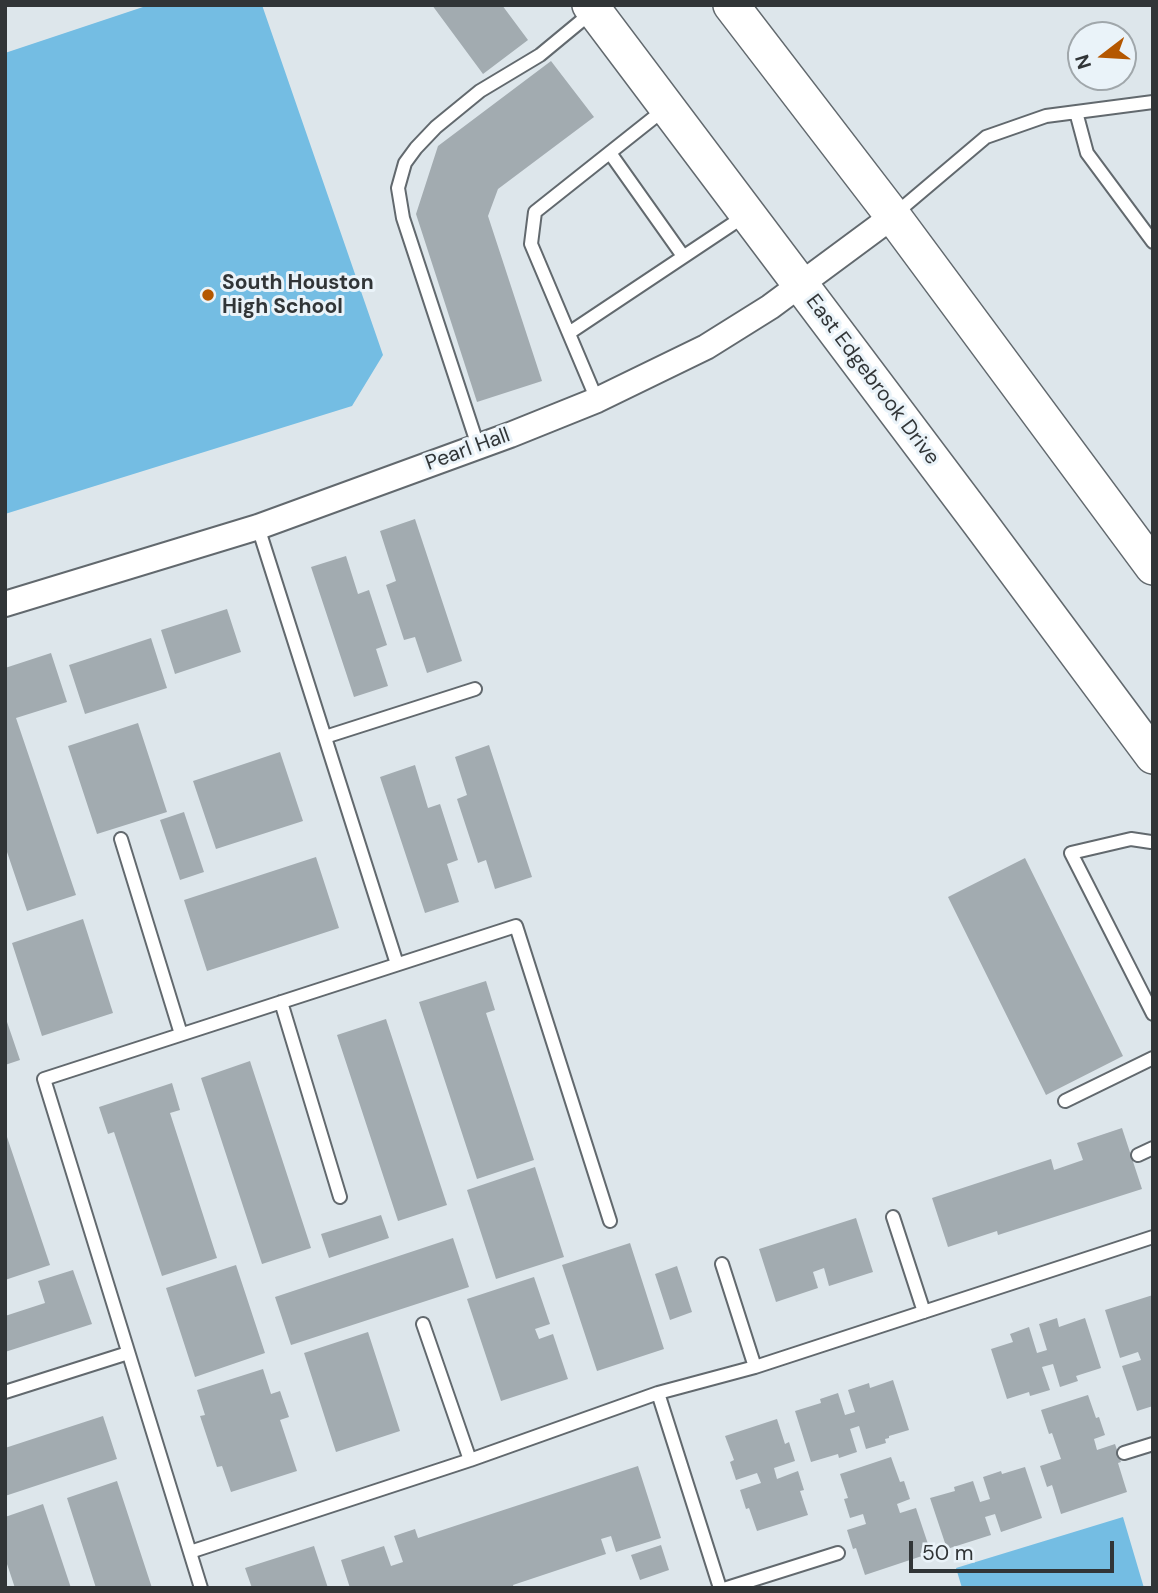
<!DOCTYPE html>
<html>
<head>
<meta charset="utf-8">
<style>
  body { margin:0 }
  #map { position:relative; width:1158px; height:1593px; overflow:hidden; background:#dde6eb; font-family:"DM Sans",sans-serif }
  canvas { display:block }
  .frame { position:absolute; inset:0; border:7px solid #313537; pointer-events:none }
  .north { position:absolute; left:1067px; top:21px; width:70px; height:70px; box-sizing:border-box; background:#eaf3f9; border:2px solid #a0a7ab; border-radius:50%; rotate:253deg; font-size:19px; font-weight:700; line-height:28px; text-align:center; color:#313537 }
  .north::after { content:''; display:block; margin:auto; width:24px; height:32px; background:#b45700; clip-path:polygon(50% 0,100% 100%,50% 72%,0 100%) }
  .scale { position:absolute; left:909px; top:1541px; width:205px; height:32px; box-sizing:border-box; border:4px solid #313537; border-top:0; padding-left:9px; font-size:21px; line-height:24px; white-space:nowrap; color:#313537; -webkit-text-stroke:5px #eaf3f9; paint-order:stroke }
</style>
</head>
<body>
<div id="map">
<canvas width="1158" height="1593"></canvas>
<div class="frame"></div>
<div class="north">N</div>
<div class="scale">50 m</div>
</div>
<script>
const ctx = document.querySelector('canvas').getContext('2d');
ctx.lineJoin = 'round';
function fillPath(path, color) {
  ctx.fillStyle = color;
  ctx.fill(path, 'evenodd');
}
function stroke(path, color, width, dash) {
  ctx.strokeStyle = color;
  ctx.lineWidth = width;
  ctx.lineCap = dash ? 'butt' : 'round';
  ctx.setLineDash(dash || []);
  ctx.stroke(path);
}
function write(font, color, halo, rows, align = 'center') {
  ctx.font = font + ' "DM Sans",sans-serif';
  ctx.lineWidth = 6;
  ctx.setLineDash([]);
  ctx.textBaseline = 'middle';
  ctx.strokeStyle = halo;
  ctx.fillStyle = color;
  for (const [text, x, y, turn = 0] of rows) {
    ctx.save();
    ctx.translate(x, y);
    ctx.rotate((+turn || 0) * Math.PI / 180);
    ctx.textAlign = isNaN(turn) ? turn : align;
    if (halo) ctx.strokeText(text, 0, 0);
    ctx.fillText(text, 0, 0);
    ctx.restore();
  }
}
fillPath(new Path2D(`
  M149 5H262L383 355 352 406 5 514V53Z
  M1123 1517 1144 1588H962L956 1568Z`), '#74bde3');
fillPath(new Path2D(`
  M432 5H502L528 40 483 74Z
  M551 61 594 117 498 189 488 216 542 381 477 402 416 214 438 146Z
  M415 519 462 661 427 673 415 637 404 640 386 585 396 581 380 531Z
  M346 556 358 594 369 590 387 645 376 649 388 686 354 697 311 567Z
  M227 609 241 652 175 674 161 630Z
  M151 638 167 688 85 714 69 665Z
  M51 653 67 702 16 718 76 895 27 911 5 846V668Z
  M138 723 167 812 97 834 68 746Z
  M489 745 532 877 495 889 486 860 478 863 457 799 467 795 455 757Z
  M280 752 303 821 216 849 193 781Z
  M415 765 428 808 440 804 458 860 447 864 459 902 425 913 380 777Z
  M184 812 204 872 180 880 160 820Z
  M316 857 339 928 207 971 184 900Z
  M1025 858 1123 1056 1046 1095 948 897Z
  M83 919 113 1013 42 1036 12 943Z
  M486 981 495 1010 486 1013 534 1160 477 1179 419 1002Z
  M5 1016 20 1060 5 1065Z
  M386 1019 447 1205 398 1221 337 1035Z
  M250 1061 311 1248 262 1264 201 1078Z
  M172 1083 180 1110 170 1113 217 1258 162 1276 114 1132 108 1134 99 1107Z
  M1122 1128 1142 1189 998 1235 997 1231 948 1247 932 1198 1051 1159 1054 1170 1083 1160 1077 1143Z
  M5 1131 50 1265 5 1280Z
  M535 1167 564 1257 496 1279 467 1190Z
  M381 1215 389 1238 329 1258 321 1234Z
  M856 1218 873 1272 829 1286 824 1268 813 1272 818 1288 776 1302 759 1249Z
  M453 1238 469 1287 291 1345 275 1297Z
  M630 1243 664 1349 597 1371 562 1265Z
  M236 1265 265 1353 195 1377 166 1288Z
  M677 1266 692 1312 670 1320 655 1274Z
  M73 1270 92 1324 5 1352V1316L45 1303 38 1281Z
  M534 1277 550 1324 535 1329 539 1339 553 1334 568 1379 501 1401 467 1299Z
  M1153 1295V1406L1137 1411 1122 1366 1141 1360 1138 1352 1120 1358 1105 1310Z
  M1057 1318 1059 1327 1085 1318 1101 1368 1076 1376 1078 1381 1060 1387 1053 1364 1042 1367 1050 1390 1030 1396 1029 1392 1007 1399 991 1349 1013 1342 1010 1334 1029 1327 1037 1353 1047 1350 1039 1324Z
  M368 1332 400 1431 336 1452 304 1353Z
  M263 1369 271 1394 280 1391 289 1417 280 1420 297 1471 231 1492 222 1466 217 1467 200 1416 205 1415 197 1390Z
  M893 1380 909 1430 889 1436V1438L885 1439 886 1443 866 1449 859 1426 850 1429 857 1452 839 1458 838 1454 811 1462 795 1411 821 1403 820 1399 838 1393 845 1415 855 1412 848 1390 869 1383 870 1388Z
  M1088 1395 1096 1418 1099 1417 1105 1435 1094 1439 1097 1450 1115 1444 1121 1462 1118 1463 1127 1492 1061 1514 1052 1485 1047 1487 1040 1466 1061 1459 1052 1433 1049 1434 1041 1410Z
  M103 1416 117 1459 5 1496V1448Z
  M777 1419 785 1444 789 1442 795 1461 774 1468 777 1479 798 1471 804 1490 800 1491 808 1515 757 1531 749 1508 746 1509 740 1490 761 1483 757 1473 736 1480 730 1462 734 1460 725 1436Z
  M891 1457 900 1482 904 1481 910 1499 897 1504 900 1513 916 1508 931 1553 865 1575 856 1548 853 1549 847 1530 866 1524 863 1514 850 1518 844 1499 848 1498 840 1474Z
  M638 1466 661 1538 616 1552 611 1536 601 1539 606 1554 513 1585 514 1588H350L341 1560 384 1546 391 1566 403 1562 394 1536 415 1529 418 1538Z
  M1025 1467 1042 1518 1001 1532 995 1514 985 1517 991 1535 947 1549 930 1498 955 1491 954 1487 973 1481 980 1502 990 1499 983 1477 1001 1471 1002 1474Z
  M117 1481 152 1588H96L67 1498Z
  M43 1504 71 1588H15L5 1558V1517Z
  M661 1545 669 1570 640 1580 631 1555Z
  M314 1546 328 1588H252L245 1568Z`), '#a2abb0');
const service = new Path2D(`
  M1076 112 1087 153 1153 242
  M610 153 683 256
  M895 214 986 137 1046 116 1153 102
  M569 333 746 215
  M597 400 531 244 535 212 666 108
  M478 446 403 218 398 188 405 163 416 148 436 127 480 91 540 55 592 12
  M258 527 397 964
  M325 737 475 689
  M121 839 181 1034
  M1151 842 1131 839 1071 853 1153 1014
  M281 1002 340 1197
  M1065 1101 1153 1058
  M1138 1155 1153 1148
  M893 1217 924 1312
  M722 1264 755 1367
  M423 1324 470 1460
  M5 1392 128 1353
  M658 1393 720 1588
  M1124 1453 1153 1444
  M190 1552 470 1460 658 1393 755 1367 1153 1237
  M201 1588 44 1079 516 926 610 1221
  M727 1588 838 1553`);
const minor = new Path2D(`
  M5 604 258 527 510 435 597 400 706 347 770 307 893 216`);
const secondary = new Path2D(`
  M590 5 980 523 1153 756
  M731 5 893 216 1153 567`);
stroke(service, '#62696e', 16);
stroke(minor, '#62696e', 28);
stroke(secondary, '#62696e', 38);
stroke(service, '#fff', 12);
stroke(minor, '#fff', 24);
stroke(secondary, '#fff', 35);
for (const [x, y, r, color] of [
  [208,295,7,"#b45700"]
]) {
  const dot = new Path2D();
  dot.arc(x, y, r, 0, 2 * Math.PI);
  ctx.fillStyle = color;
  ctx.fill(dot);
  stroke(dot, '#eaf3f9', 2.5);
}
write('bold 21px', '#313537', '#eaf3f9', [
  ["South Houston",222,283],
  ["High School",222,307]
], 'left');
write('21px', '#313537', '#eaf3f9', [
  ["East Edgebrook Drive",872,380,53],
  ["Pearl Hall",468,450,-20]
]);
</script>
</body>
</html>
